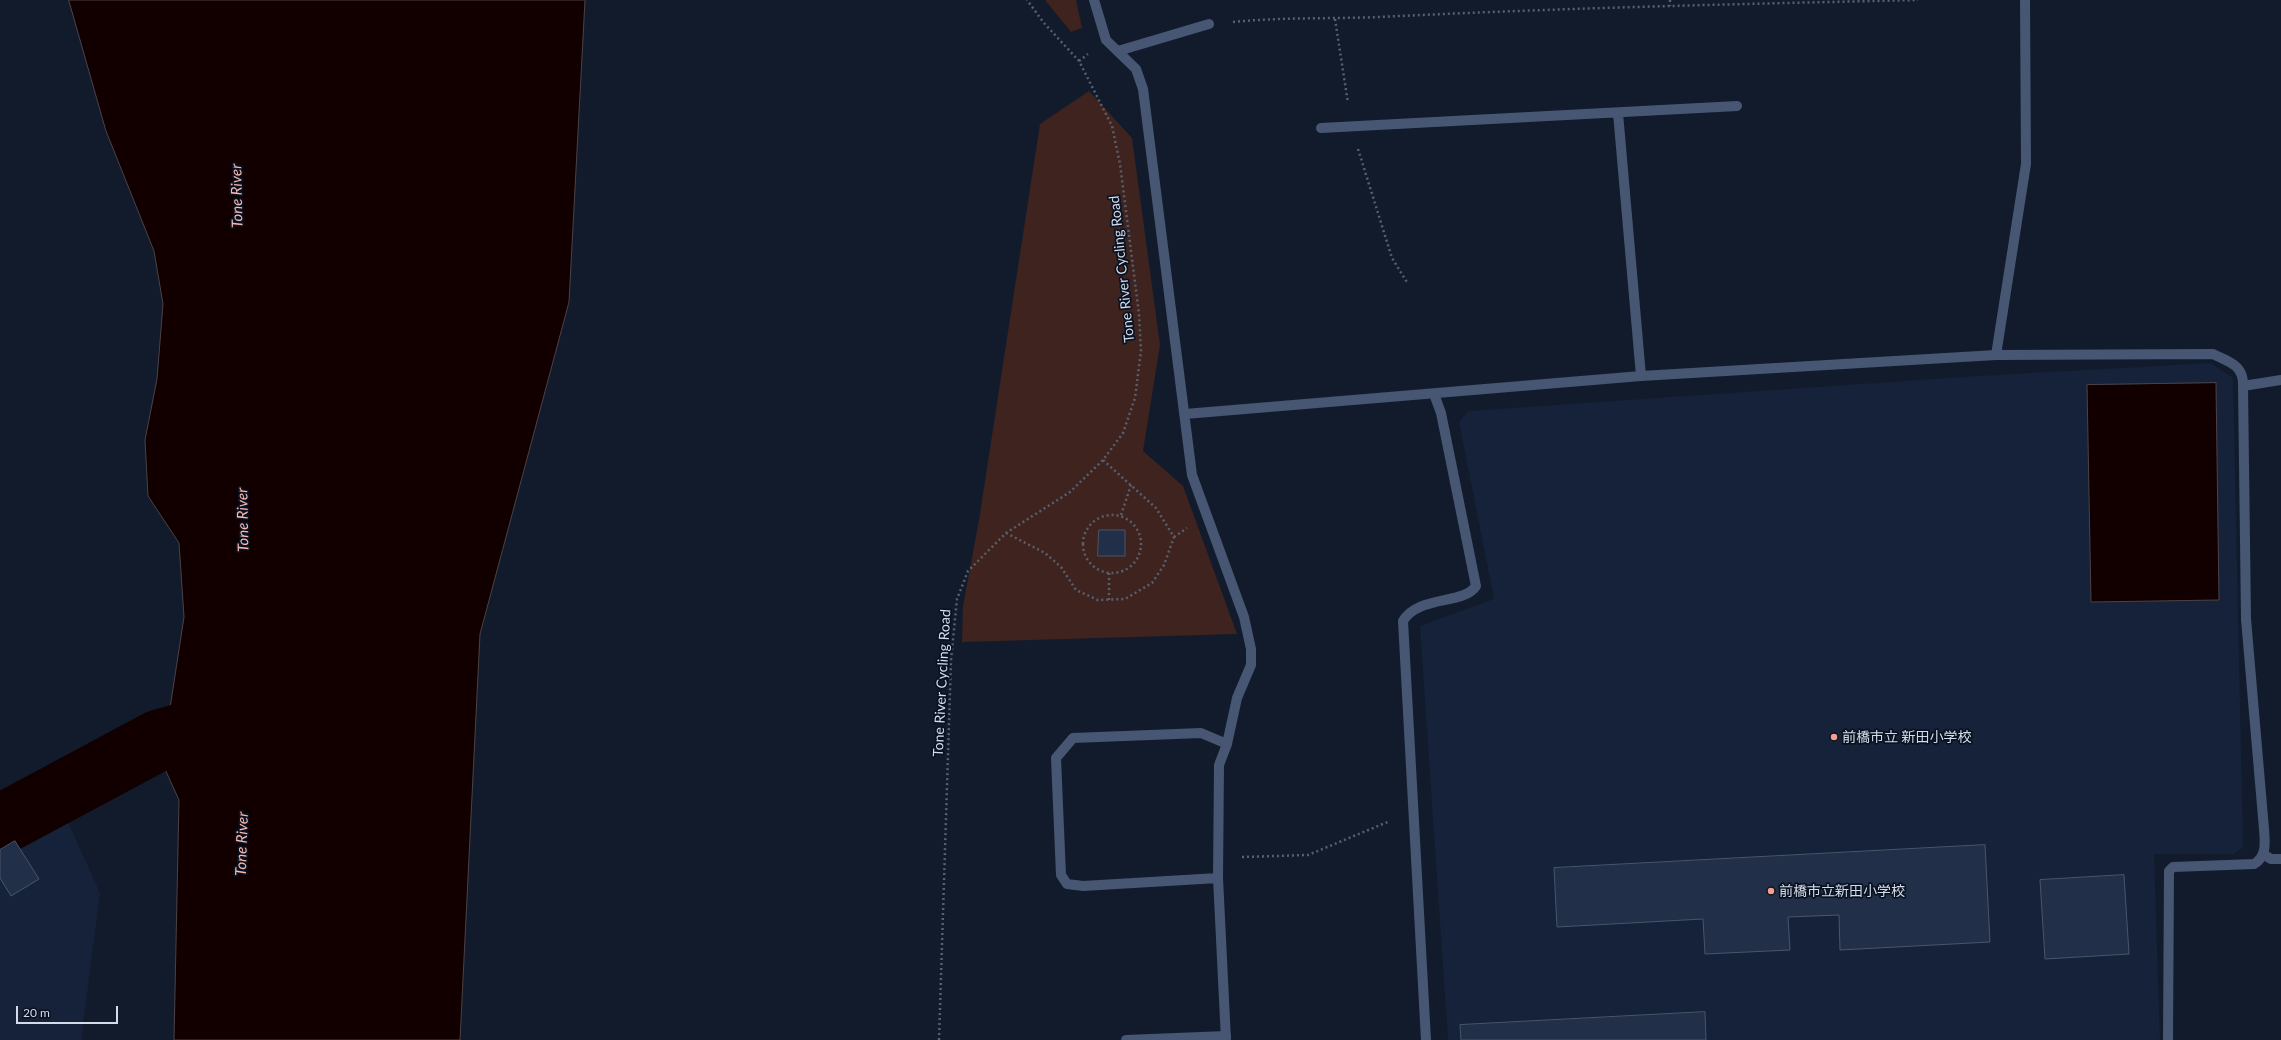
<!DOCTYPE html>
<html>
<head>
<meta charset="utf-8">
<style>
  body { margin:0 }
  #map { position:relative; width:2281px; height:1040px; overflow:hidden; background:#111b2c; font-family:Lato,sans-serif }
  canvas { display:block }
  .scale { position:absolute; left:16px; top:1006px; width:102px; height:18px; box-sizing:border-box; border:2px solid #d5dce9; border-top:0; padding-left:5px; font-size:12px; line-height:14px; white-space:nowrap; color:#d5dce9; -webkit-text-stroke:3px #091222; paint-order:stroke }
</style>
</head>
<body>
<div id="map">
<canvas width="2281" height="1040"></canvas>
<div class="scale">20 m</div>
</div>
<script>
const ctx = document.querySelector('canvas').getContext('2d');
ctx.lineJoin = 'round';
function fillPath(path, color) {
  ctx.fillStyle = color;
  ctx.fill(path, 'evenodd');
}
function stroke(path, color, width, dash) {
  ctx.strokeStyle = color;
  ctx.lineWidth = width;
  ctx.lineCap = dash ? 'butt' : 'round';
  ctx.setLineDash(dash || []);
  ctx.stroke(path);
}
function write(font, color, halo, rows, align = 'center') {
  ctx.font = font + ' Lato,"Noto Sans JP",sans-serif';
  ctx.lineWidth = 3.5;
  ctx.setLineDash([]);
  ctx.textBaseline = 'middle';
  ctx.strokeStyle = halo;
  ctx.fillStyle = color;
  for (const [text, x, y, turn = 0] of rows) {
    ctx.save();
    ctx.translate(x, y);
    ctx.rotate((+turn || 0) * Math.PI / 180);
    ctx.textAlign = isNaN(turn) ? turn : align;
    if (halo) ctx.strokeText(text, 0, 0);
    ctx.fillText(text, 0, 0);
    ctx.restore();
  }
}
fillPath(new Path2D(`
  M2211 363 2233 378 2243 847 2234 854H2154L2160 1040H1448L1420 626 1494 599 1459 422 1468 411 1978 376Z
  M63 811 100 893 81 1040H0V847Z`), '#152239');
fillPath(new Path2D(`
  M1045 0H1076L1082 28 1071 32Z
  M1089 91 1132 138 1160 345 1143 451 1183 486 1237 634 962 642 963 606 979 520 1040 124Z`), '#3f231f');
const water = new Path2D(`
  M69 0H585L569 302 480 634 460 1040H174L179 800 164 767 159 740 168 721 184 617 179 543 148 496 145 440 157 379 163 304 154 251 106 131Z
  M2216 383 2219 600 2091 602 2087 385Z`);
fillPath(water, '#120000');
stroke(water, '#4c4246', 1);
stroke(new Path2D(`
  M0 825 159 740 211 725 237 711`), '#120000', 61);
const building = new Path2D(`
  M1099 530H1125V556H1098Z
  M15 841 39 879 11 896 0 878V850Z
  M1985 845 1990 942 1840 950 1839 915 1788 917 1790 950 1705 954 1703 919 1557 927 1554 868Z
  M2124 875 2129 954 2045 959 2040 880Z
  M1705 1012 1706 1040H1461L1460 1025Z`);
fillPath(building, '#212f48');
stroke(building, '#495569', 1);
stroke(new Path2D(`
  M1670 0V6
  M1335 19 1348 103
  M1233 22C1282 17 1331 19 1380 17 1559 8 1738 4 1918 0
  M1079 61 1088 54
  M1358 149 1392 258 1408 284
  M1083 544a29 29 0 1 1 58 0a29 29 0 1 1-58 0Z
  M1121 515 1131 485
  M1006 533 1045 553 1061 567 1076 590 1098 600 1125 599 1152 583 1164 565 1174 537 1156 508 1103 460
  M1174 537 1187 528
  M1109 573V600
  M1242 857 1308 855 1390 821
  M939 1040 951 660 957 599 968 571 1006 533 1070 492 1103 460 1123 433 1135 398 1141 351 1139 314 1120 164 1112 126 1079 61 1044 23 1027 0`), '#586070', 2.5, [2, 3]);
stroke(new Path2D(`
  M1996 355 2026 164 2025 0
  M2243 386 2246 619
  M2263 854 2271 859H2281
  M1126 1040 1226 1036
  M1426 1040 1403 621C1418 595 1464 605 1476 586L1441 413 1434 394`), '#475672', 10);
stroke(new Path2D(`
  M1094 0 1106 40 1136 69 1143 89 1192 475 1244 617 1251 649V665L1237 698 1227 744 1219 765 1218 878 1226 1040
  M1118 51 1209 24
  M1618 113 1641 376
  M1321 128 1737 106
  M1185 414 1641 376 1996 355 2213 354C2229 362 2244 365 2243 386L2281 380
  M1218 878 1083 886 1067 884 1061 875 1056 758 1073 738 1201 733 1227 744
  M2168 1040 2169 871 2173 867 2254 864C2267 857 2265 842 2264 829L2246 619`), '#475672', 10);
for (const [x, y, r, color] of [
  [1834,737,4,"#f59d8e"],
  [1771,891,4,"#f59d8e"]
]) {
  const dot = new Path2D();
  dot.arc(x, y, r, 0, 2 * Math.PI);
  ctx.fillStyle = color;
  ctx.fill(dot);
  stroke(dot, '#091222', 1.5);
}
write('14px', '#d5dce9', '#091222', [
  ["Tone River Cycling Road",1122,269,-96],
  ["Tone River Cycling Road",942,683,-87]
]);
write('14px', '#d5dce9', '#091222', [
  ["前橋市立 新田小学校",1842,737],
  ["前橋市立新田小学校",1779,891]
], 'left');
write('italic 15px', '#fcb9ad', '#091222', [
  ["Tone River",237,196,-91],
  ["Tone River",243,520,-91],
  ["Tone River",242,844,-88]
]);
</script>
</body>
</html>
